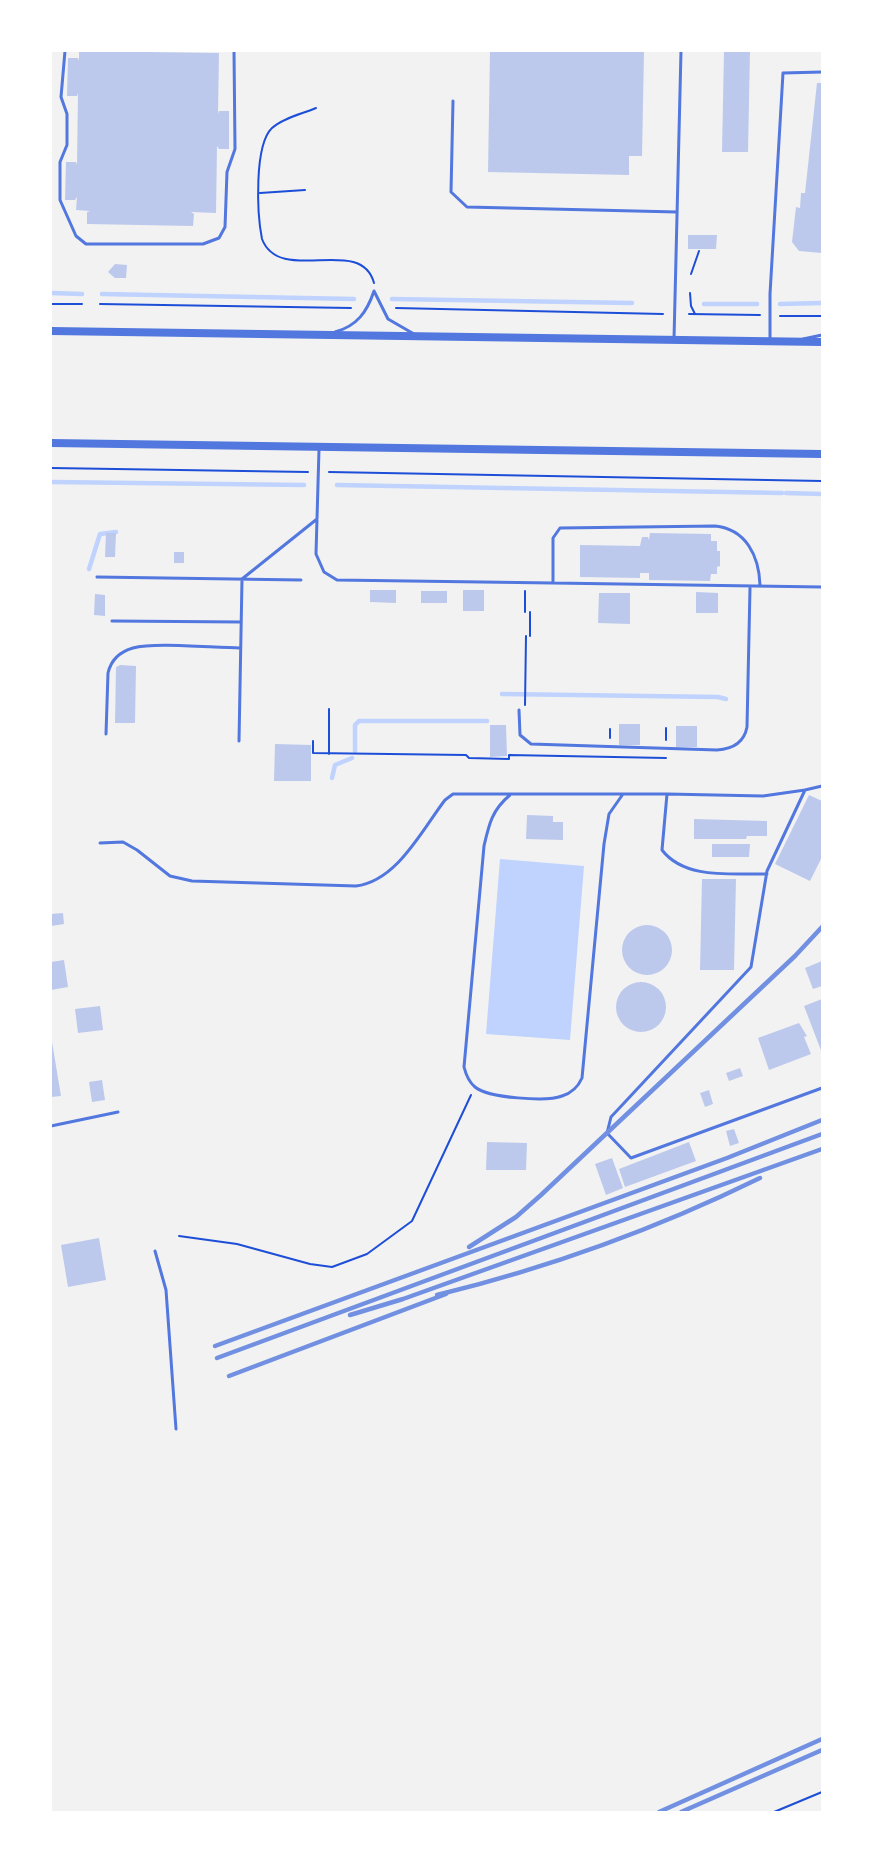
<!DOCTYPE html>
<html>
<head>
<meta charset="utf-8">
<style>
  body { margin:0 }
  #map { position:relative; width:873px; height:1863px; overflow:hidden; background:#f2f2f2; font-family:"Fira Sans",sans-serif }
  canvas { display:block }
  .frame { position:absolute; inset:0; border:52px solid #fff; pointer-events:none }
</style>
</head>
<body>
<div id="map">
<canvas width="873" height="1863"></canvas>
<div class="frame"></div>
</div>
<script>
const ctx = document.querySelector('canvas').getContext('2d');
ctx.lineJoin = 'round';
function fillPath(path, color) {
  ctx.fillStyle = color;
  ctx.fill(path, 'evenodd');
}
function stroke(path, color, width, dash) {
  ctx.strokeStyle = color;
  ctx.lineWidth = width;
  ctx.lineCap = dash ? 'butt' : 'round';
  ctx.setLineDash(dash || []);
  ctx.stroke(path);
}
fillPath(new Path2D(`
  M500 859 584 866 570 1040 486 1034Z`), '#bfd3fe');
stroke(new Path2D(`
  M51 293 82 294
  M102 294 354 299
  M392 299 632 303
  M704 304H757
  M780 304 822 303
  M51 482 304 485
  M337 485 782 493
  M786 493 822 494
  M89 569 100 534 116 532
  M502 694 718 697 726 699
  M355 751V725L359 721H487
  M332 778 335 765 352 758`), '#bfd3fe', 4.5);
fillPath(new Path2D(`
  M79 51 219 53 218 114 219 111H229V149H219L217 146 216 213 191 212 194 214 193 226 87 224V212L90 211 76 210 77 197 75 200H65L66 162H76L77 165 78 93 77 96H67L68 58H78L79 61Z
  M490 51H644L642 156H629V175L488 172Z
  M724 51H750L748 152H722Z
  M817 83H822V253L799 251 792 242 796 207 800 208 801 193H805Z
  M688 235H717L716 249H688Z
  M115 264 127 265 126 278H115L108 272Z
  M106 533H116L115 557H105Z
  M650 533 711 534V541H717V551H720V566L717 567V574H711L710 581 649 580V573H640V578L580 577V545L640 546 642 537H648L649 540Z
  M174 552H184V563H174Z
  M370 590H396V603L370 602Z
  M463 590H484V611H463Z
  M421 591H447V603H421Z
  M696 592 718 593V613H696Z
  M599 593H630V624L598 623Z
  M95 594 105 595V616L94 615Z
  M120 665 136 666 135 723H115L116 667Z
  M619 724H640V745H619Z
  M490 725H506L507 756 490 757Z
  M676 726H697V747H676Z
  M275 744 311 745V781H274Z
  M809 795 822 801V857L810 881 775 864Z
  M527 815 553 816V822H563V840L526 839Z
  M694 819 767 821V836H747L746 839H694Z
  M712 844H750L749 857H712Z
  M702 879H736L734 970H700Z
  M63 913 64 924 51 926V914Z
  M622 950a25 25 0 1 1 50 0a25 25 0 1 1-50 0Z
  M64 960 68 987 51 990V962Z
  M822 961V986L813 989 805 968Z
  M616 1007a25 25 0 1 1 50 0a25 25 0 1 1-50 0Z
  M822 999V1053L804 1006Z
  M100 1006 103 1030 78 1033 75 1009Z
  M799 1023 807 1036 804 1037 811 1054 769 1070 758 1038Z
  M51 1036 61 1096 51 1097Z
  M740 1068 743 1076 729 1081 726 1073Z
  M102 1080 105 1100 92 1102 89 1082Z
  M709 1090 713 1104 705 1107 700 1093Z
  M734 1129 739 1143 730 1146 726 1131Z
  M487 1142 527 1143 526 1170H486Z
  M689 1142 696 1161 625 1187 619 1169Z
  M612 1158 623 1188 606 1195 595 1164Z
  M99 1238 106 1280 68 1287 61 1245Z`), '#bdc9ec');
stroke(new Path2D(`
  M316 108C302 114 283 118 272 128 254 145 257 214 262 239 280 286 361 234 374 283
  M260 193 305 190
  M691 274 699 251
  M690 293 691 306 695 314
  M51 304H82
  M100 304 351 308
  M396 308 663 314
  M689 314 760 315
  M780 316H822
  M51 468 308 472
  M329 472 822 481
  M525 612V591
  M530 612V636
  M525 705 526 636
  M610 738V729
  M666 740V728
  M313 741V753L466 755 469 758 509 759V755L666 758
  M329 754V709
  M179 1236 237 1244 310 1264 332 1267 367 1254 412 1221 471 1095
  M774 1812 822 1792`), '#1d4ed8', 2);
stroke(new Path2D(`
  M65 51 61 97 67 114V145L60 162V200L76 236 86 244H203L219 238 225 227 227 172 235 149 234 51
  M453 101 451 192 467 207 677 212
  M335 332C357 326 367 312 374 291L388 319 414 334
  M674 339 681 51
  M803 339 822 335
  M770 341V294L783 73 822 72
  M319 449 316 554 324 572 337 580 553 583V538L560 528 715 526C746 529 759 556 760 585
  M97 577 301 580
  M553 583 822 587
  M112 621 241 622
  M519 710 520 735 531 744 717 750C733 749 744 743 747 727L750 588
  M106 734 108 673C111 660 119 652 133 648 155 642 214 648 240 648
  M239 741 242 579 317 519
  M822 786 805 790 767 871 751 967 611 1117 607 1133 631 1158 822 1088
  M510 795C492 810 489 824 484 846L464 1067C466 1075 469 1082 475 1087 488 1098 547 1102 562 1096 572 1093 578 1087 582 1078L604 844 609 814 623 794
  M100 843 123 842 137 850 170 876 192 881 356 886C397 881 422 830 445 800L453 794H667
  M767 874C732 873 685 880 662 850L667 794 763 796 805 790
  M51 1126 118 1112
  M155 1251 166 1290 176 1429`), '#5277de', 3);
stroke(new Path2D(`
  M51 331 822 342
  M51 443 822 454`), '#5277de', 8);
stroke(new Path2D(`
  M469 1247 516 1217 541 1195 795 956 822 927
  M437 1295C548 1268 658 1228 760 1178
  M350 1315 403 1299 822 1149
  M215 1346 727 1158 822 1120
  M217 1358 822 1134
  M229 1376 446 1294
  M659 1812 822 1739
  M681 1812 822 1750`), '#7290e2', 4.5);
</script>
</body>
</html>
